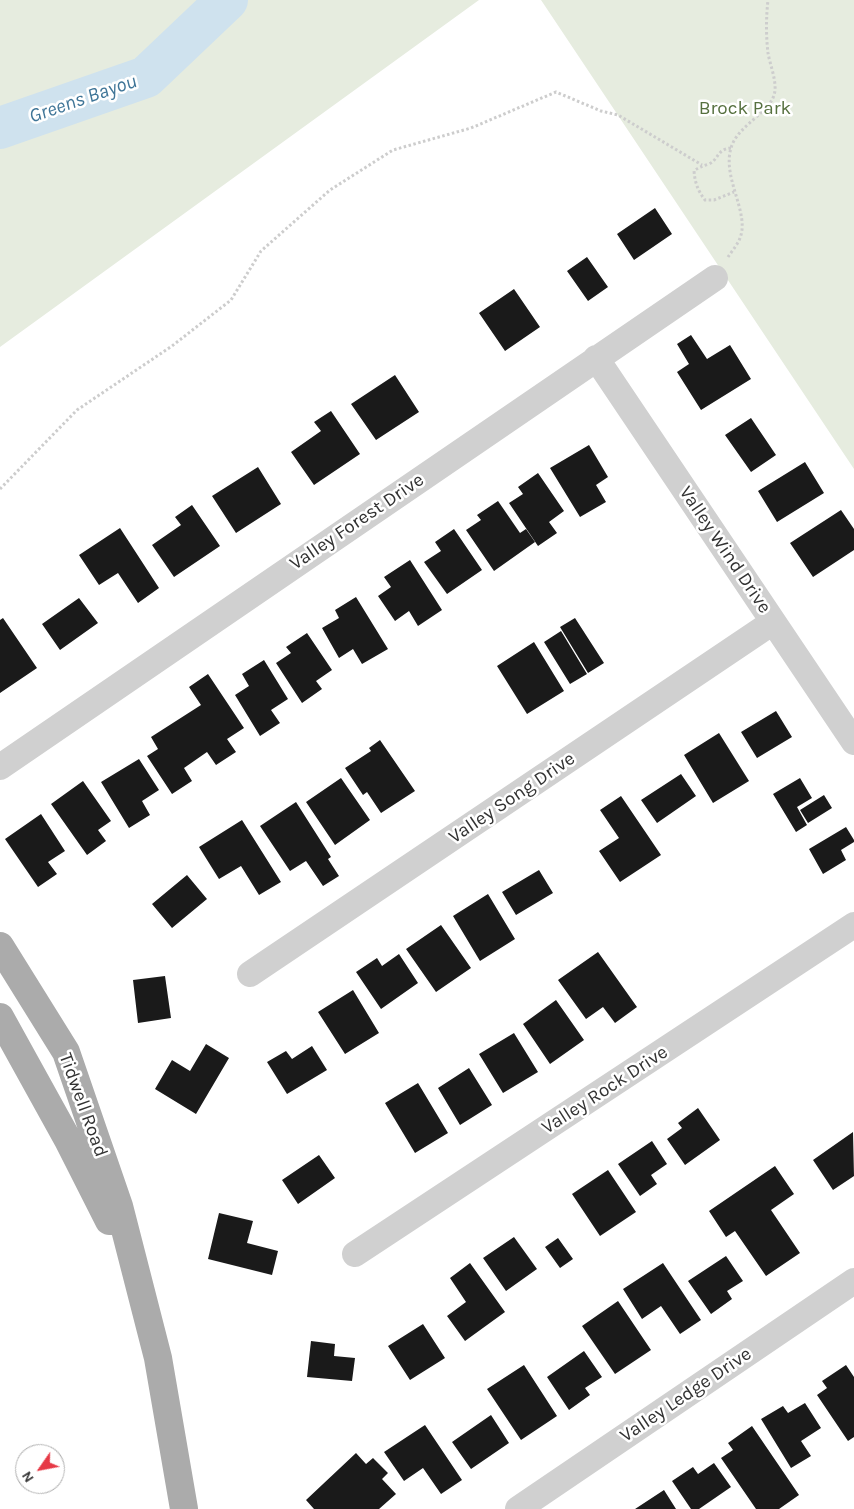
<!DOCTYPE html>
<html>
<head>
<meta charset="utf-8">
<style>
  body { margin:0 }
  #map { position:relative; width:854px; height:1509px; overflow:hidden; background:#fff; font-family:Karla,sans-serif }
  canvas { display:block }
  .north { position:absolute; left:15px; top:1444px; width:50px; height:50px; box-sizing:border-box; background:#fff; border:1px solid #adadad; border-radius:50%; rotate:237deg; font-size:14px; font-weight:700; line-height:20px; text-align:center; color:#333 }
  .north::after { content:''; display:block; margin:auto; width:18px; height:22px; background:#e63946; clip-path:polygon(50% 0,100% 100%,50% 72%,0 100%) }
</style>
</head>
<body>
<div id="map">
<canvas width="854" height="1509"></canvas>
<div class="north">N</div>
</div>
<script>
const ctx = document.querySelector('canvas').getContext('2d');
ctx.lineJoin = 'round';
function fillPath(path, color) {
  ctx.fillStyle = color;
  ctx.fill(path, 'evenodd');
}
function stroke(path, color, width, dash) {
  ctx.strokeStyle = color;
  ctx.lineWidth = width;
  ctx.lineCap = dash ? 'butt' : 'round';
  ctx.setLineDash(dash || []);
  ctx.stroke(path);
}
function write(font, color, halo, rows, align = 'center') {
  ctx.font = font + ' Karla,sans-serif';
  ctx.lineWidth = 5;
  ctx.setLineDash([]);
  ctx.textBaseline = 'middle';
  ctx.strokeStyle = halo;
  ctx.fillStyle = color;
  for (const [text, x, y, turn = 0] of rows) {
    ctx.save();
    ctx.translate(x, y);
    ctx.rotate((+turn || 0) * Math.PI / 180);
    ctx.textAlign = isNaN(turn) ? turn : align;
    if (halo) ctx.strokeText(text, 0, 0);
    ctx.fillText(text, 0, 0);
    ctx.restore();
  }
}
fillPath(new Path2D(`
  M0 0H479L0 347Z
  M541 0H854V469Z`), '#e6ecdf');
stroke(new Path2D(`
  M0 128 146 77 227 0`), '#cfe2ee', 42);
fillPath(new Path2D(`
  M655 208 672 234 634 260 617 234Z
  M587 257 608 287 588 301 567 271Z
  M514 289 540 327 505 351 479 313Z
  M691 335 707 359 730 345 751 379 701 410 677 372 689 364 677 344Z
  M395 375 419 412 376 440 351 404Z
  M331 411 360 454 314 485 291 452 321 431 314 422Z
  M751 418 776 455 751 472 725 435Z
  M589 445 608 477 596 485 606 502 580 517 550 468Z
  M805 462 824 493 777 522 758 491Z
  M258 467 281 504 236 533 212 496Z
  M538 473 564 511 549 522 557 533 538 546 509 503 523 494 518 487Z
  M498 501 520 533 526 529 535 542 494 571 466 530 481 520 477 515Z
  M192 505 220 546 174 577 152 545 181 525 175 517Z
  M841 510 854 529V550L813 577 790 543Z
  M120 528 159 588 138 603 118 573 99 585 79 555Z
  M454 529 482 570 447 594 424 562 441 551 435 542Z
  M410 560 442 610 418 626 409 611 395 621 378 596 391 587 384 577Z
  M356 597 388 649 362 664 353 649 339 658 322 628 339 618 335 610Z
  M79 598 98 623 60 650 42 624Z
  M3 618 37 668 0 693V620Z
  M575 618 604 663 588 673 560 627Z
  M561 631 587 674 570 684 544 642Z
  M307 633 332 670 316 681 322 689 302 703 276 663 291 653 286 647Z
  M534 642 564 691 527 714 497 666Z
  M264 660 288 699 271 710 280 723 260 736 235 695 249 686 242 674Z
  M208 674 244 728 227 739 236 752 216 765 207 752 184 768 192 781 172 794 147 756 158 749 151 737 201 705 189 687Z
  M776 711 792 737 757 758 741 732Z
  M719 733 749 781 713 803 684 755Z
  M380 740 415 791 381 813 367 792 363 795 345 768 371 751 369 748Z
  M139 759 159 790 142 801 150 815 129 828 101 782Z
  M681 774 696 796 657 823 641 800Z
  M341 778 370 820 335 845 306 802Z
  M800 778 812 798 797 807 807 825 796 832 773 794Z
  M83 781 111 821 98 830 106 841 87 855 51 804Z
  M824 795 832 808 808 823 800 810Z
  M621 796 661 855 620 882 599 851 619 838 600 810Z
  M296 802 331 857 328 859 339 876 323 886 306 861 290 871 260 826Z
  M41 814 65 851 48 862 57 874 38 887 5 839Z
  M242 820 281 882 259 895 241 866 219 879 199 847Z
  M846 827 854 840V842L841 850 846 860 823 874 809 849Z
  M539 870 553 893 516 915 502 892Z
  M187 875 207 899 172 928 152 904Z
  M488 894 515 939 480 961 453 916Z
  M441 925 471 968 436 992 406 949Z
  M598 952 637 1007 615 1023 603 1007 586 1019 558 980Z
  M399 954 418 983 381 1009 356 972 377 958 382 966Z
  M165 976 171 1018 138 1023 133 980Z
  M353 990 379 1033 345 1054 318 1012Z
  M556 1000 584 1040 550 1064 523 1024Z
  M514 1033 538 1072 503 1093 479 1054Z
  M206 1044 229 1058 196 1114 155 1089 172 1060 190 1071Z
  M312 1046 327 1070 287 1094 267 1062 286 1051 292 1059Z
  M469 1068 492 1105 460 1125 438 1088Z
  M418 1083 448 1133 415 1153 385 1103Z
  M698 1108 720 1140 685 1165 667 1139 682 1128 678 1123Z
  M853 1132 854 1176 833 1190 813 1160Z
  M652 1141 667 1164 651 1175 657 1184 640 1196 618 1164Z
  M319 1155 335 1178 298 1204 282 1180Z
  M775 1166 794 1194 771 1210 800 1253 766 1276 735 1231 726 1237 709 1211Z
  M608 1170 636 1212 600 1236 572 1194Z
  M219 1213 253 1221 247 1243 278 1251 272 1275 208 1259Z
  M514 1237 537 1269 506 1291 483 1258Z
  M558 1238 573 1259 560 1268 545 1247Z
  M726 1256 743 1281 727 1291 732 1299 711 1314 688 1281Z
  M470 1263 505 1312 465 1341 447 1316 466 1302 450 1278Z
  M663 1263 701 1320 680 1334 661 1306 642 1319 623 1289Z
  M618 1301 651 1350 615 1374 582 1326Z
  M423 1324 445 1358 410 1380 388 1346Z
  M311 1341 335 1344 334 1356 355 1358 352 1381 307 1377Z
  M584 1351 602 1377 585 1388 590 1395 569 1410 547 1377Z
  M524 1365 557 1416 521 1440 487 1389Z
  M846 1365 854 1377V1437L848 1441 817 1395 827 1388 822 1381Z
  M805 1403 821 1428 801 1441 811 1456 791 1468 761 1419 783 1406 788 1413Z
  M491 1415 509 1443 471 1469 452 1442Z
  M425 1425 462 1480 441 1494 423 1468 404 1481 384 1452Z
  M752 1426 799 1495 779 1509H756L721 1458 733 1450 728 1443Z
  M356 1453 366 1464 373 1458 388 1473 382 1479 396 1494 379 1509H314L306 1500Z
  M714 1463 731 1487 699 1509H691L672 1481 693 1467 698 1474Z
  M664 1490 676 1509H635Z`), '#1a1a1a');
stroke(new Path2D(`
  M731 148C717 149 719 159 709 164 703 166 699 167 694 171 695 183 698 191 705 200H714L734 192
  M728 257C732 251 738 244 740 238 750 213 722 178 731 148 737 126 769 113 774 95 778 84 770 65 768 53 766 36 766 18 768 0
  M0 489 77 410 172 346 231 300 261 251 330 190 393 150 471 128 556 92 601 111 618 115 702 165`), '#cdcdcd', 3, [2.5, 2.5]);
stroke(new Path2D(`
  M596 358 854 742
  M0 767 715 278
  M250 974 773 622
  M355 1254 854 925
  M518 1509 854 1281`), '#d0d0d0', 26);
stroke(new Path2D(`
  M0 946 66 1052 119 1206 158 1358 184 1509
  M0 1017 68 1140 109 1221`), '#ababab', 28);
write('19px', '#56703f', '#fff', [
  ["Brock Park",745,109]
]);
write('19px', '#333', '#fff', [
  ["Valley Forest Drive",357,522,-34],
  ["Valley Wind Drive",725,550,56],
  ["Valley Song Drive",512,798,-34],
  ["Valley Rock Drive",605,1090,-33],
  ["Tidwell Road",83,1105,70],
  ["Valley Ledge Drive",686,1395,-34]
]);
write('italic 20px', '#3f7597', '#fff', [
  ["Greens Bayou",83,99,-19]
]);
</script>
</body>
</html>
